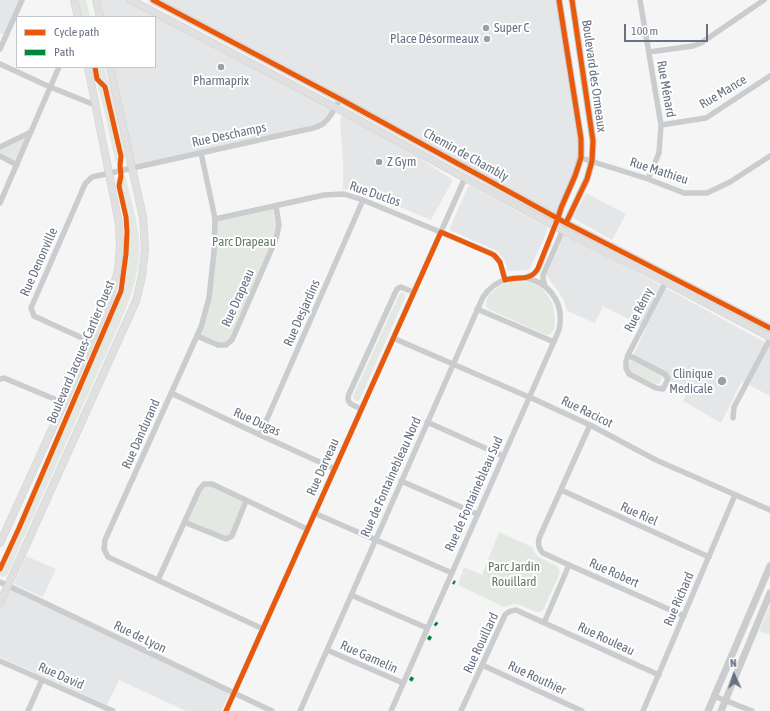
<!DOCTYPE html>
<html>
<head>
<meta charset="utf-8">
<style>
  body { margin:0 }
  #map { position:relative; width:770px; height:711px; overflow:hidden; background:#f5f5f5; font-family:"Asap Condensed",sans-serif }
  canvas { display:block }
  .legend { position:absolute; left:16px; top:16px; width:140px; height:52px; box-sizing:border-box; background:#fff; border:1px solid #c2c6cd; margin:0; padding:5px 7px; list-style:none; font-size:12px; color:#677183 }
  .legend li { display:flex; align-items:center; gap:8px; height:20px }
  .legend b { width:20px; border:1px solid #c2c6cd }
  .north { position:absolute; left:714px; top:655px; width:40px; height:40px; -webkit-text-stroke:3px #fff; paint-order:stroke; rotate:357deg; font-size:11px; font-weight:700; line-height:16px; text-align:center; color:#677183 }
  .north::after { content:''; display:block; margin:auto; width:14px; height:18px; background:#677183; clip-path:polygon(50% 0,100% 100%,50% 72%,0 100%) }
  .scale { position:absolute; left:624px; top:24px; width:84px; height:18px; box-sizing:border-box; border:2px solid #677183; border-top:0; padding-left:5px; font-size:12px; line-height:14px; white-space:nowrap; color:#677183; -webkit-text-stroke:3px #fff; paint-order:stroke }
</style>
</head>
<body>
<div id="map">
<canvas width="770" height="711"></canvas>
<ul class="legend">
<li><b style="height:5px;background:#e8590c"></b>Cycle path</li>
<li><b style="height:5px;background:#00873e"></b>Path</li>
</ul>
<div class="north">N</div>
<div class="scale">100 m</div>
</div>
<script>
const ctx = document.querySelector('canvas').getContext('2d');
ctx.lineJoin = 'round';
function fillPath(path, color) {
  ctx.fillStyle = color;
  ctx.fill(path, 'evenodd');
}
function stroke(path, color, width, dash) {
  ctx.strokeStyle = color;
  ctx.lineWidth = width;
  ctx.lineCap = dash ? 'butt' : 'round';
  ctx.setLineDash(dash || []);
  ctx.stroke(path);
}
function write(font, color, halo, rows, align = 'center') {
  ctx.font = font + ' "Asap Condensed",sans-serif';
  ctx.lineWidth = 4;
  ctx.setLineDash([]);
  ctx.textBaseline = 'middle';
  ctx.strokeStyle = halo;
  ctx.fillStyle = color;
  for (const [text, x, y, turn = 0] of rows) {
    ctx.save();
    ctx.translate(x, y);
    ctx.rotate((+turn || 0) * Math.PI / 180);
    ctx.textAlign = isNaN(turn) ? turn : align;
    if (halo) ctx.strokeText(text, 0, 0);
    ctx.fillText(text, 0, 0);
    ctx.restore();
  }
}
fillPath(new Path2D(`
  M0 0H20L4 35 0 33Z
  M96 0H131L332 106 329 118 325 122 132 168 110 67H155V17H100Z
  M153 0H559L581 158 558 218Z
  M346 110 453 180 431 220 361 191 343 189V161L340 119Z
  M468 186 472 187 547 227V231L530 269 528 270 508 271 504 259 497 251 450 230V228Z
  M586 193 626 214 612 240 573 218Z
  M565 233 770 345V396L742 381 721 423 683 401 689 388 662 378 631 360 646 328 603 306 595 323 567 311 564 301 559 292 546 275Z
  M26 556 56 569 43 597 14 584Z
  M6 581 232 689 221 711H186L119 680 107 705 0 657V593Z`), '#e5e6e7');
fillPath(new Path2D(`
  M78 0H86L90 17H81Z
  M92 67H104L110 87 125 157 123 163 120 164 117 163 115 160 102 102Z
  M32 132 17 165 0 156V147Z
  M121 175 124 176 126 179C130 196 135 213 138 230 143 262 133 293 120 323L7 575 3 577 0 576V564L118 291 124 266 125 235V224L116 183C116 178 117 176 121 175Z
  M276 206 279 225 276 239 232 340 226 345 197 336 209 298 215 219Z
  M513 281C522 281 530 282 538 286 544 290 549 296 552 303 555 311 559 336 546 335L488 309C481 301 493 290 500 286 505 284 509 282 513 281Z
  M402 292 405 294V298L360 399 358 401C355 401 353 399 353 396L399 295Z
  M631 360 662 378 659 384H656L629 372 627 367Z
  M204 484H212L246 501 232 536 226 539 184 522Z
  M499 532 532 547 536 555 540 558 557 566 559 569 560 573 543 610C536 616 528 607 520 605 514 603 509 605 504 607L458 585 464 567 482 575Z
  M770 606V635L759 631Z`), '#e4e8e3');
const secondary = new Path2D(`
  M74 0 78 17
  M96 0 100 17
  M131 0 346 113 465 178 568 233 660 279 770 337
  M153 0 340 99 566 223 770 328
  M0 543 64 403 111 296 118 270 120 247 119 224 88 67
  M0 603 136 301 142 276 145 249 143 217 132 168 110 67`);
stroke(secondary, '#d1d2d3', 8);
stroke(new Path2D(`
  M640 0 661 125 659 153 648 179
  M0 49 22 0
  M649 52 693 46 701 43 764 0
  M0 64 50 87 95 105
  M661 125 706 118 770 76
  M0 147 31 132
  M201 153 212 204 215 219 214 252 209 298 201 327 105 540 104 549 108 557 263 629
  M0 156 17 165
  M581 158 648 179 684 193H707L730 182 770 156
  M0 203 59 67
  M215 219 324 195 344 194 363 200 491 253C501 259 502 269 505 280
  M526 277 534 274 538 270 558 218
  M545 287 543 279V275L566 223
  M477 309 554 342
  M197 336 218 345H226L232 340 276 239 279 225 276 206
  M393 338 538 401 590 425 656 460 770 510
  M91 342 34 316 31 308 85 184 92 177 313 128C317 127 322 125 325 122 331 117 336 106 340 99
  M628 355 665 374 668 379 663 389 656 388 629 374 626 368V362L628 355 667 280
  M0 379 4 378 64 403
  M171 393 260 435 335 469
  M361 409C354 405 345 404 349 394L396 291 397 289 401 287 413 292
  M733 418 734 407 770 339
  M427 422 503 456
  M590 425 540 536C537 543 538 548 543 553L569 565 684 616
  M260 435 363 200
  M401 481 477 514
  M561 490 709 557
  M314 513 452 573
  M184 522 226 539 232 536 246 501
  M158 580 199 490 204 484H212L307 529
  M0 582 272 711
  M351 595 427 628
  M544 623 569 565
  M327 650 403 683
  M0 661 113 711
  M482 665 582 711
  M714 696 752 711
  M28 711 42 680
  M226 711 465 178
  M300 711 483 297C510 258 570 282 559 330L391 711
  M461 711 505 615C508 611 511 611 516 610L659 675
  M643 711 735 495`), '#cbccce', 5.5);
stroke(new Path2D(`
  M558 218C563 198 576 180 580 159 582 153 581 146 581 139L559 0
  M566 223 587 179 592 161 593 141 572 0
  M708 711 770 566
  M721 711 770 593`), '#cbccce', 7);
stroke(secondary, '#e0e0e1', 7);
stroke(new Path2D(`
  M453 582 455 583
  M435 623 437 625
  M428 637 431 639
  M410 678 413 680`), '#00873e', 4, [8, 4]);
stroke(new Path2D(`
  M153 0 340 99 566 223 770 328
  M566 223 587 179 592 161 593 141 572 0
  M0 569 19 528 121 291 126 254 127 232 126 217 119 186 121 176 120 165 121 156 105 87 97 79 95 67
  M226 711 441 232 494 255 500 262 505 280C518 276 531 282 538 268L558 218 561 208 575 176 581 158V139L559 0`), '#e8590c', 5);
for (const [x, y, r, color] of [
  [486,28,4,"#999fab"],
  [487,39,4,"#999fab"],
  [221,67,4,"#999fab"],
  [379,162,4,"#999fab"],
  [722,381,5,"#999fab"]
]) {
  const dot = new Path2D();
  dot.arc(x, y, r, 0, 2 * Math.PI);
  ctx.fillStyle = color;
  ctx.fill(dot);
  stroke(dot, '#fff', 1.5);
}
write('13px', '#677183', '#fff', [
  ["Super C",494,28],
  ["Place Désormeaux",479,39,"right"],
  ["Pharmaprix",221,81,"center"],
  ["Z Gym",387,162],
  ["Clinique",713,374,"right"],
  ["Medicale",713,389,"right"]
], 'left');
write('13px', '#677183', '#fff', [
  ["Boulevard des Ormeaux",594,76,82],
  ["Rue Ménard",666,89,80],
  ["Rue Mance",723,92,-31],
  ["Rue Deschamps",229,135,-12],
  ["Chemin de Chambly",466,155,29],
  ["Rue Mathieu",659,171,18],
  ["Rue Duclos",375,194,19],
  ["Rue Denonville",39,262,-66],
  ["Rue Drapeau",238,298,-66],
  ["Rue Rémy",639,310,-63],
  ["Rue Desjardins",302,313,-66],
  ["Boulevard Jacques-Cartier Ouest",81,352,-67],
  ["Rue Racicot",587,412,26],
  ["Rue Dugas",257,422,25],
  ["Rue Dandurand",141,434,-66],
  ["Rue Darveau",323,467,-66],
  ["Rue de Fontainebleau Nord",391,477,-66],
  ["Rue de Fontainebleau Sud",474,494,-66],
  ["Rue Riel",639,514,24],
  ["Rue Robert",614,573,24],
  ["Rue Richard",679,599,-67],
  ["Rue de Lyon",140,637,26],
  ["Rue Rouleau",606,639,25],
  ["Rue Rouillard",481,643,-65],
  ["Rue Gamelin",369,657,24],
  ["Rue David",61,676,24],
  ["Rue Routhier",537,678,25]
]);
write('13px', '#667a66', '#fff', [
  ["Parc Drapeau",244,242],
  ["Parc Jardin",514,567],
  ["Rouillard",514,582]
]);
</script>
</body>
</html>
